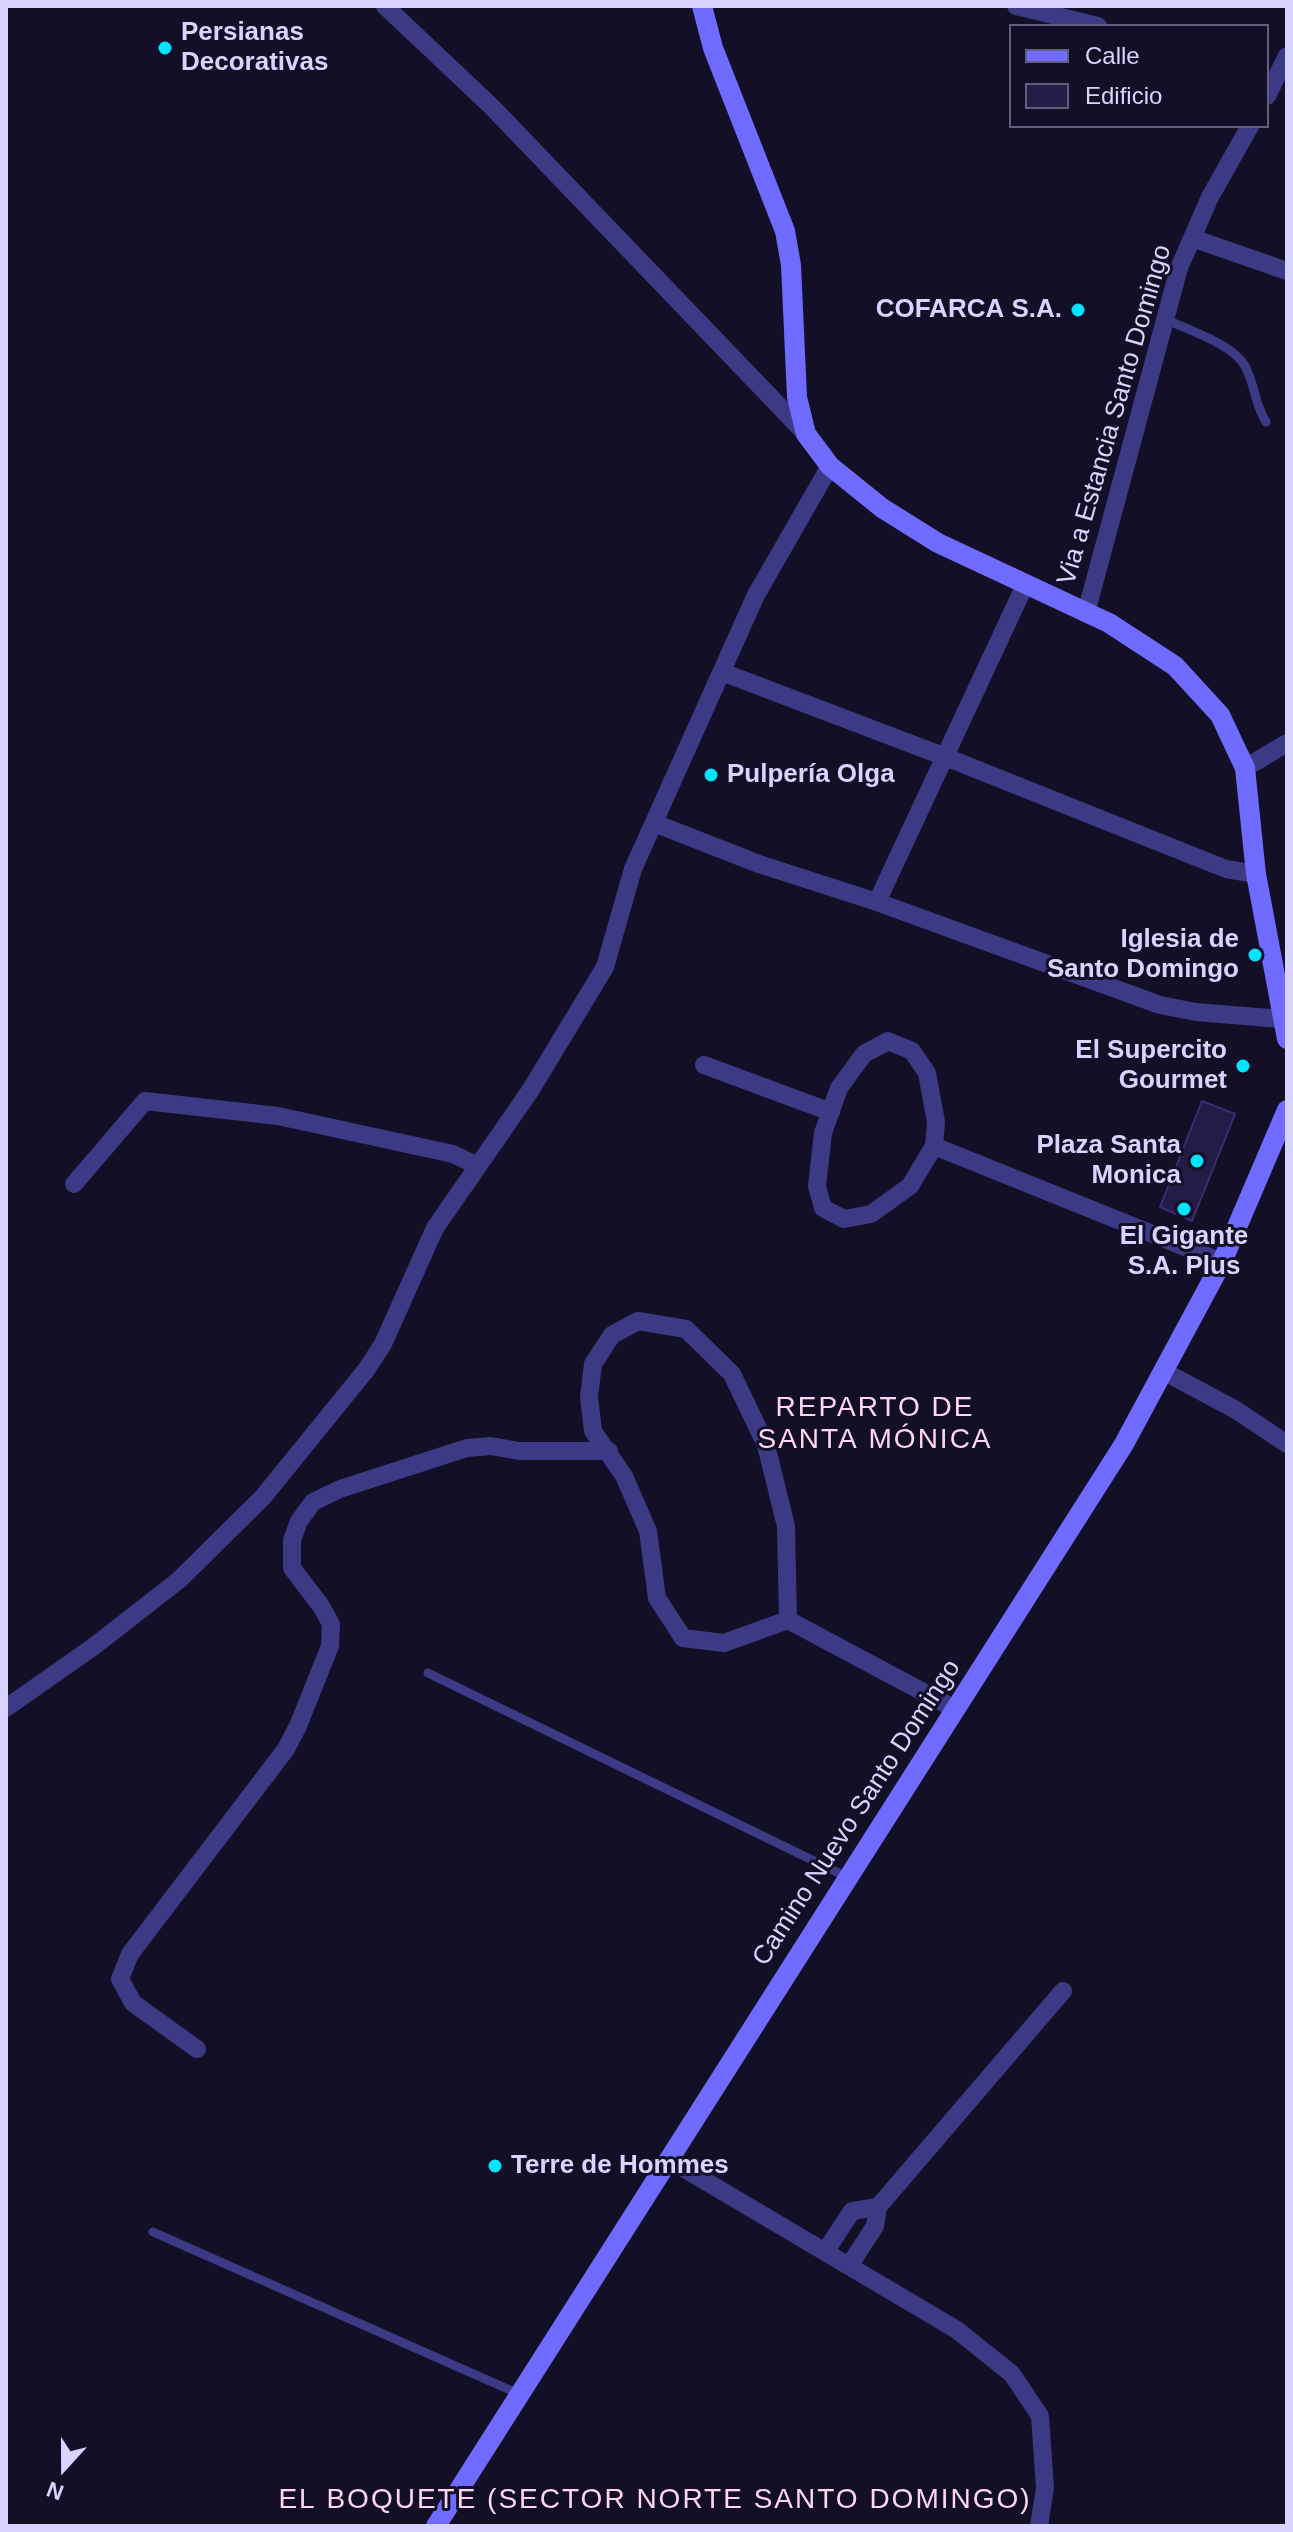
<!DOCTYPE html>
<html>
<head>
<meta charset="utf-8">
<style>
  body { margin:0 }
  #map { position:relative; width:1293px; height:2532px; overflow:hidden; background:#130f26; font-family:Helvetica,sans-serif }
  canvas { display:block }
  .frame { position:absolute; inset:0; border:8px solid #d9d4ff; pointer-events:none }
  .legend { position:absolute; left:1009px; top:24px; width:260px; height:104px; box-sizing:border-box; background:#130f26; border:2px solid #625e7d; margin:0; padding:10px 14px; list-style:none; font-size:24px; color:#d9d4ff }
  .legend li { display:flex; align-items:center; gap:16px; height:40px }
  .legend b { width:40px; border:2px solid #625e7d }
  .north { position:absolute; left:24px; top:2428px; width:80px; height:80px; -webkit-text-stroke:6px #130f26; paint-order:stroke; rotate:201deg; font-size:22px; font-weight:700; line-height:32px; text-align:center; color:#d9d4ff }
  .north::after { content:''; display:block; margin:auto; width:28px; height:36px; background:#d9d4ff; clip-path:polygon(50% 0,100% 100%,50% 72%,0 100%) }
</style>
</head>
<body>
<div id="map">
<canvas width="1293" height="2532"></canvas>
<div class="frame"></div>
<ul class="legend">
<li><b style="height:10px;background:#6f6bff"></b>Calle</li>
<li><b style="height:22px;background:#241b47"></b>Edificio</li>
</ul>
<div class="north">N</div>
</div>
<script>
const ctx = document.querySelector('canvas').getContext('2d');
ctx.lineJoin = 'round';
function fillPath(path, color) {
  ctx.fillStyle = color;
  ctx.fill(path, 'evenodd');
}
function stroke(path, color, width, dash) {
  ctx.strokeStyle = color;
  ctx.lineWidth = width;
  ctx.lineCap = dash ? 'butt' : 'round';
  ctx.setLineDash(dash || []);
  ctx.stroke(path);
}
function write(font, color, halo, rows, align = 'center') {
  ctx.font = font + ' Helvetica,sans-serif';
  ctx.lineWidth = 6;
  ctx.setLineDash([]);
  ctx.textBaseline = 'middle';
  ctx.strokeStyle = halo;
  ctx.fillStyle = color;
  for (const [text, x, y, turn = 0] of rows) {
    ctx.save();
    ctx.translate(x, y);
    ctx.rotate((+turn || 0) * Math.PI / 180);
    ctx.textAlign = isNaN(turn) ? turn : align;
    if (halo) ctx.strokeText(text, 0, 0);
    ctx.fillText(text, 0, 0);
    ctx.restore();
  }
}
const building = new Path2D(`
  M1202 1101 1235 1114 1192 1221 1160 1207Z`);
fillPath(building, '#241b47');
stroke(building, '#3b2d73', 2);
stroke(new Path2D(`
  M1165 319C1188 330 1236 345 1246 368 1255 386 1255 405 1266 422
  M428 1673 847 1877
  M153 2232 519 2394`), '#3d3a85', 9);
stroke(new Path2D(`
  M385 6 492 107 806 434
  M1016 6 1098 26
  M1267 96 1287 56
  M1192 238 1287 271
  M1086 613 1179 268 1210 197 1250 126
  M722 672 943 756 1226 869 1256 874
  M1245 768 1287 743
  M654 823 759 864 877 902 1160 1005 1196 1012 1281 1019
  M877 902 1025 585
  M888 1041 912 1051 927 1073 936 1122 934 1146 910 1186 871 1214 844 1219 823 1208 817 1186 823 1133 839 1088 864 1054Z
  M704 1065 831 1112
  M934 1146 1222 1262
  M74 1184 145 1101 278 1116 453 1154 478 1166
  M1165 1372 1236 1410 1287 1444
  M788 1620 786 1526 766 1445 732 1374 686 1329 638 1321 612 1335 593 1364 589 1397 593 1431 624 1476 648 1531 657 1598 683 1638 724 1643 788 1620 955 1709
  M6 1708 93 1647 179 1580 263 1497 366 1370 383 1344 435 1228 530 1091 605 967 633 869 756 595 830 466
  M197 2049 133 2003 120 1979 130 1954 286 1749 298 1726 330 1646 331 1624 321 1606 292 1568V1540L299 1521 313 1502 340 1489 467 1448 491 1446 519 1451H609
  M668 2159 957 2330 1012 2374 1040 2416 1045 2488 1039 2526
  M825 2252 852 2211 878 2207
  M849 2266 875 2226 878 2207 1063 1991`), '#3d3a85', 18);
stroke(new Path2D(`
  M702 6 713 48 785 231 791 265 797 397 806 434 830 466 882 508 938 543 1109 623 1175 666 1220 715 1245 768 1256 874 1287 1039
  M436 2526 1124 1444 1222 1262 1287 1110`), '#6f6bff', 20);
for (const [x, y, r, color] of [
  [165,48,8,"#00e5ff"],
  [1078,310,8,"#00e5ff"],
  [711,775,8,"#00e5ff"],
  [1255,955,8,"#00e5ff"],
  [1243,1066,8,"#00e5ff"],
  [1197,1161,8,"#00e5ff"],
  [1184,1209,8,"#00e5ff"],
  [495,2166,8,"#00e5ff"]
]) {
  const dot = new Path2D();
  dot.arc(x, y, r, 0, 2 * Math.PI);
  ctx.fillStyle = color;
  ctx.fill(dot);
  stroke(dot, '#130f26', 3);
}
write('bold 26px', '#d9d4ff', '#130f26', [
  ["Persianas",181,33,"left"],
  ["Decorativas",181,63,"left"],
  ["COFARCA S.A.",1062,310],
  ["Pulpería Olga",727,775,"left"],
  ["Iglesia de",1239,940],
  ["Santo Domingo",1239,970],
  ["El Supercito",1227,1051],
  ["Gourmet",1227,1081],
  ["Plaza Santa",1181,1146],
  ["Monica",1181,1176],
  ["El Gigante",1184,1237,"center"],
  ["S.A. Plus",1184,1267,"center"],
  ["Terre de Hommes",511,2166,"left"]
], 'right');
write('26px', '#d9d4ff', '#130f26', [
  ["Via a Estancia Santo Domingo",1115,415,-74],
  ["Camino Nuevo Santo Domingo",857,1813,-57]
]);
ctx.letterSpacing = '2px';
write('28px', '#ffd6f0', '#130f26', [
  ["REPARTO DE",875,1408],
  ["SANTA MÓNICA",875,1440],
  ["EL BOQUETE (SECTOR NORTE SANTO DOMINGO)",655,2500]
]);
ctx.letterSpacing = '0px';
</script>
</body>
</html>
